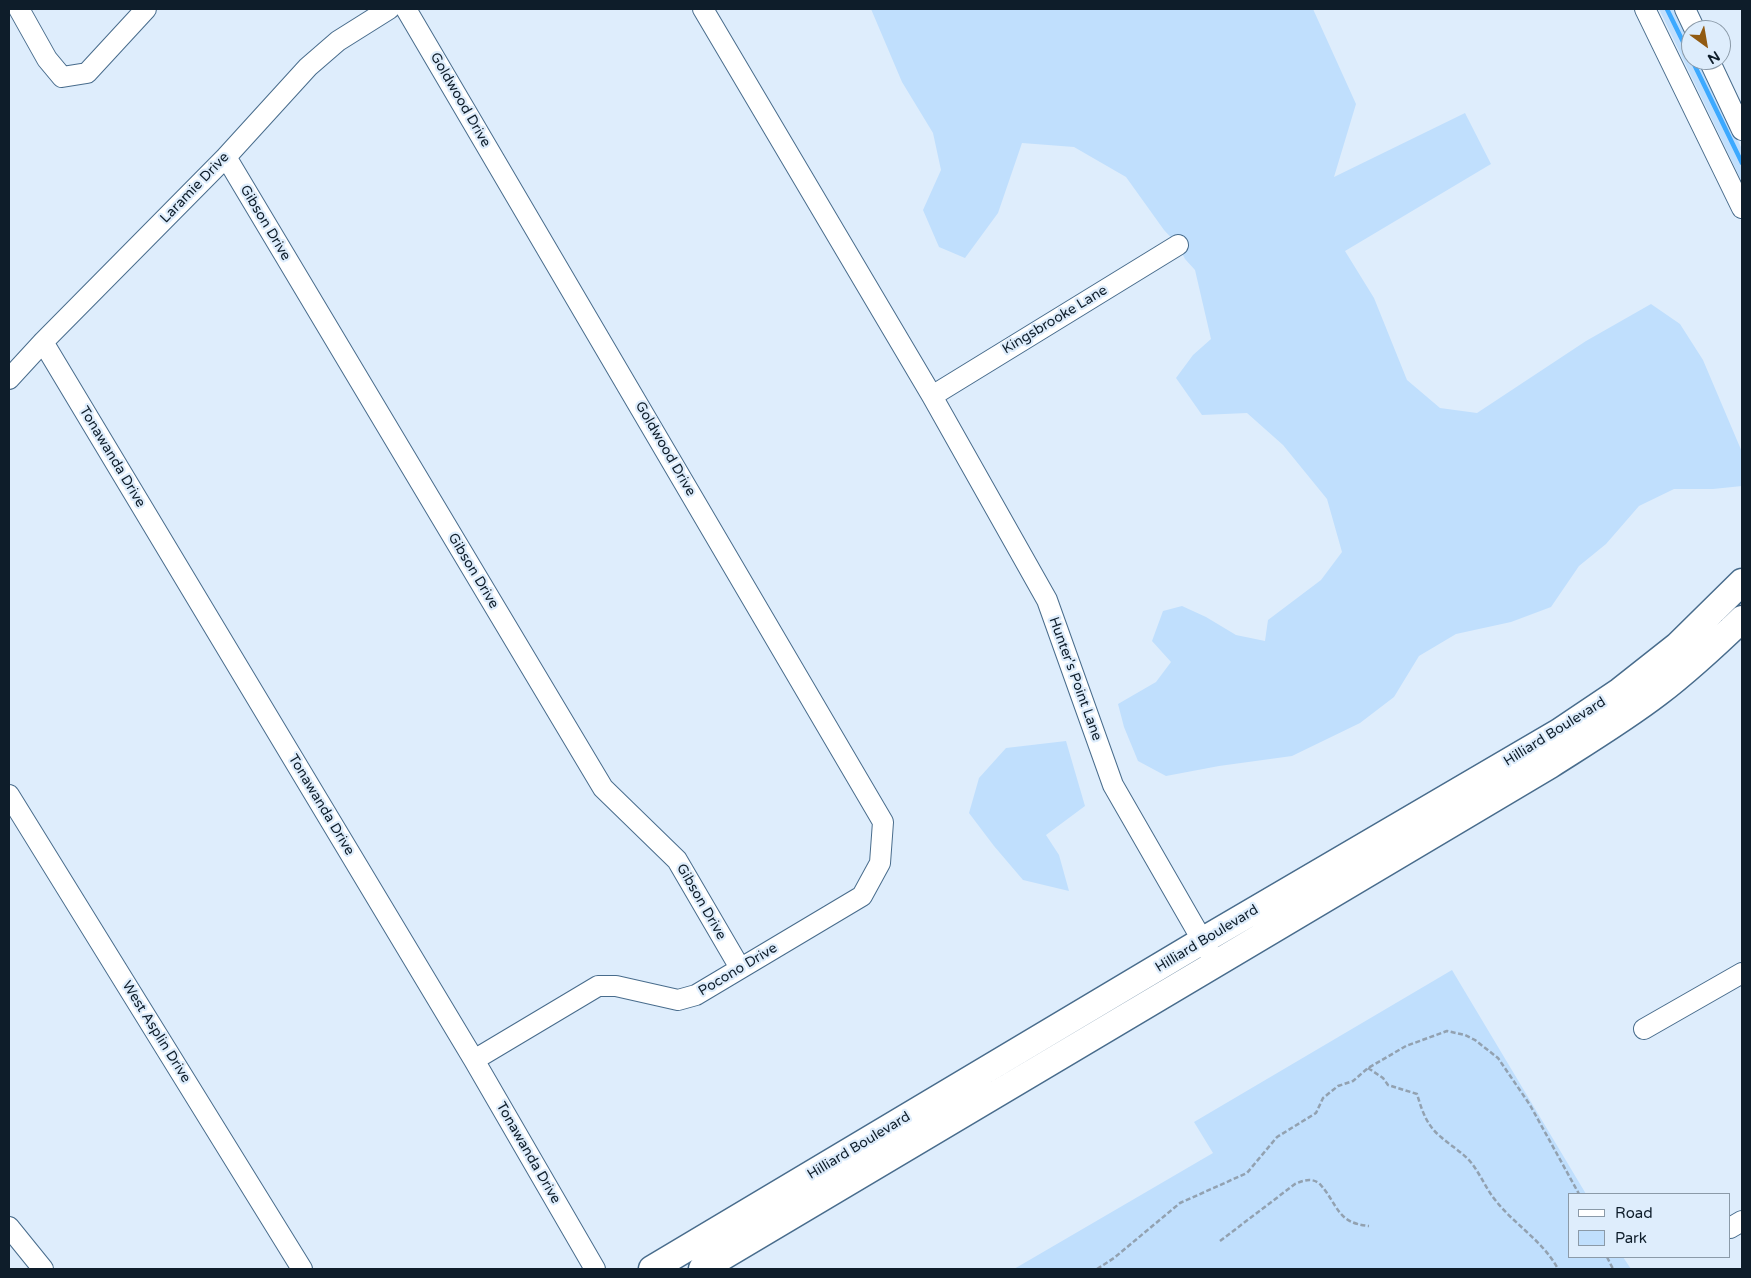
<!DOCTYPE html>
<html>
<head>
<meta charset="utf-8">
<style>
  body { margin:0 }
  #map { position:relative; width:1751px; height:1278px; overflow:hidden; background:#deedfc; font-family:"Varela Round",sans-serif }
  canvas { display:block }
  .frame { position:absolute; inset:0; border:10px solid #0e1d2a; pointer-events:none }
  .legend { position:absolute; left:1568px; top:1193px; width:162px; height:65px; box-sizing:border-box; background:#deedfc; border:1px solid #8b9aa8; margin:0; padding:6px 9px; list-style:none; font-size:15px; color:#0e1d2a }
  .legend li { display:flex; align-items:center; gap:10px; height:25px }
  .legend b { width:25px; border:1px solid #8b9aa8 }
  .north { position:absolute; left:1681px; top:20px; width:50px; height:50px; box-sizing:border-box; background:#deedfc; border:1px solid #8b9aa8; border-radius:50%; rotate:148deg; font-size:14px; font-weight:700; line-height:20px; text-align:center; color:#0e1d2a }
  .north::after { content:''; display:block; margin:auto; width:18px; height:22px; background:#925b12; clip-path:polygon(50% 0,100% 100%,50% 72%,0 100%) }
</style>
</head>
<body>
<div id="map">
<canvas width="1751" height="1278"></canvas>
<div class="frame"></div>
<ul class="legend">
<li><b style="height:6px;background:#fff"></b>Road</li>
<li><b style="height:14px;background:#c0dffd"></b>Park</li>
</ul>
<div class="north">N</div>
</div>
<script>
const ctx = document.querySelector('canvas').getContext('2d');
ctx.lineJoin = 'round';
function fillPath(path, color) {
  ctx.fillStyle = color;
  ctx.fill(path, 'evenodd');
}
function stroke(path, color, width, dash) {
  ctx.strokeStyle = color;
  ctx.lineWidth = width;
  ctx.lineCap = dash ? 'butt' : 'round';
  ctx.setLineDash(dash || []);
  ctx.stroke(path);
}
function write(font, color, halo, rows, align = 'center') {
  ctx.font = font + ' "Varela Round",sans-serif';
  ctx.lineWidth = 4.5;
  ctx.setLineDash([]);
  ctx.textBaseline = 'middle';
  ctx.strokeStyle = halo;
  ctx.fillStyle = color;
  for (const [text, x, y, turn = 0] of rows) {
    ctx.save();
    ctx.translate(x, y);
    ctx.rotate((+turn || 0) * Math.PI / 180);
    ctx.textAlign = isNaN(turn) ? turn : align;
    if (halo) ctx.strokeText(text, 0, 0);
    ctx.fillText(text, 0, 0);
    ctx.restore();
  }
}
fillPath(new Path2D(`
  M871 9H1313L1356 104 1334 177 1465 113 1491 164 1345 251 1374 298 1407 380 1440 408 1477 413 1586 341 1651 304 1680 324 1703 360 1742 452V486L1713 489H1674L1639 506 1606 544 1579 566 1551 607 1511 622 1456 634 1419 656 1394 697 1360 723 1292 756 1219 766 1166 776 1138 761 1124 727 1118 704 1156 682 1171 662 1152 641 1163 611 1182 606 1206 617 1236 635 1265 641 1268 620 1321 580 1342 552 1327 499 1283 445 1247 413 1202 415 1176 378 1193 355 1211 339 1195 270 1185 259 1178 245 1164 230 1126 177 1074 147 1022 143 998 213 965 258 939 247 923 210 941 170 933 133 902 82Z
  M1659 9H1674L1691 45V60H1698L1742 149V182Z
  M1066 741 1085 806 1046 835 1059 855 1069 891 1023 880 994 846 969 813 979 778 1006 748Z
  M1452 970 1586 1194H1570V1257H1623L1631 1269H1014L1213 1153 1194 1122Z`), '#c0dffd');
stroke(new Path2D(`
  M1667 9 1691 58
  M1692 60 1742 163`), '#3ca9ff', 4.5);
const minor = new Path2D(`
  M19 9 47 59 62 77 87 73 146 9
  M406 9 883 822 880 863 862 896 696 995 678 1000 616 986H598L474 1060
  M703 9 932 396 1047 600 1113 785 1209 952
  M1645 9 1742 208
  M1685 9 1695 30
  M1709 60 1742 130
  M226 157 603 788 677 860 740 968
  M43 342 474 1060 595 1269
  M9 379 43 342 226 157 308 67 338 41 389 9
  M932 396 1178 245
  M9 795 302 1269
  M1644 1029 1742 973
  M9 1227 43 1269
  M1730 1228 1742 1221`);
const major = new Path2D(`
  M652 1269 1202 941 1559 732 1620 691 1677 646 1742 582
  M702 1269 1550 765C1586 742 1624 719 1658 693 1688 670 1715 645 1742 619`);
stroke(minor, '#486c8c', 22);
stroke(major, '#486c8c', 29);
stroke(new Path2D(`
  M1368 1068 1383 1078 1388 1085 1417 1094C1422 1111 1427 1126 1441 1137 1450 1145 1460 1151 1468 1159 1480 1172 1485 1188 1496 1201 1515 1225 1543 1241 1558 1269
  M1220 1241 1295 1184C1304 1180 1311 1178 1319 1183 1339 1205 1336 1223 1369 1226
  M1607 1257 1613 1269
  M1097 1269 1114 1258 1180 1203 1247 1173 1277 1137 1316 1113 1323 1098 1338 1086 1353 1081 1368 1068 1406 1046 1447 1031 1465 1035 1475 1040 1498 1058 1530 1105 1579 1194`), '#92a1b0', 2.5, [5, 2.5]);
stroke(minor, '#fff', 20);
stroke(major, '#fff', 26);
write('14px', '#0e1d2a', '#deedfc', [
  ["Goldwood Drive",460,100,60],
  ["Laramie Drive",195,188,-46],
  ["Gibson Drive",265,223,59],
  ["Kingsbrooke Lane",1055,320,-31],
  ["Goldwood Drive",665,449,60],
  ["Tonawanda Drive",112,457,59],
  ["Gibson Drive",473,571,59],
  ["Hunter's Point Lane",1075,679,70],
  ["Hilliard Boulevard",1555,732,-32],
  ["Tonawanda Drive",321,805,59],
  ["Gibson Drive",701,902,60],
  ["Hilliard Boulevard",1207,939,-31],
  ["Pocono Drive",738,970,-31],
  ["West Asplin Drive",156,1032,58],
  ["Hilliard Boulevard",859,1146,-31],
  ["Tonawanda Drive",528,1153,60]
]);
</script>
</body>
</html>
